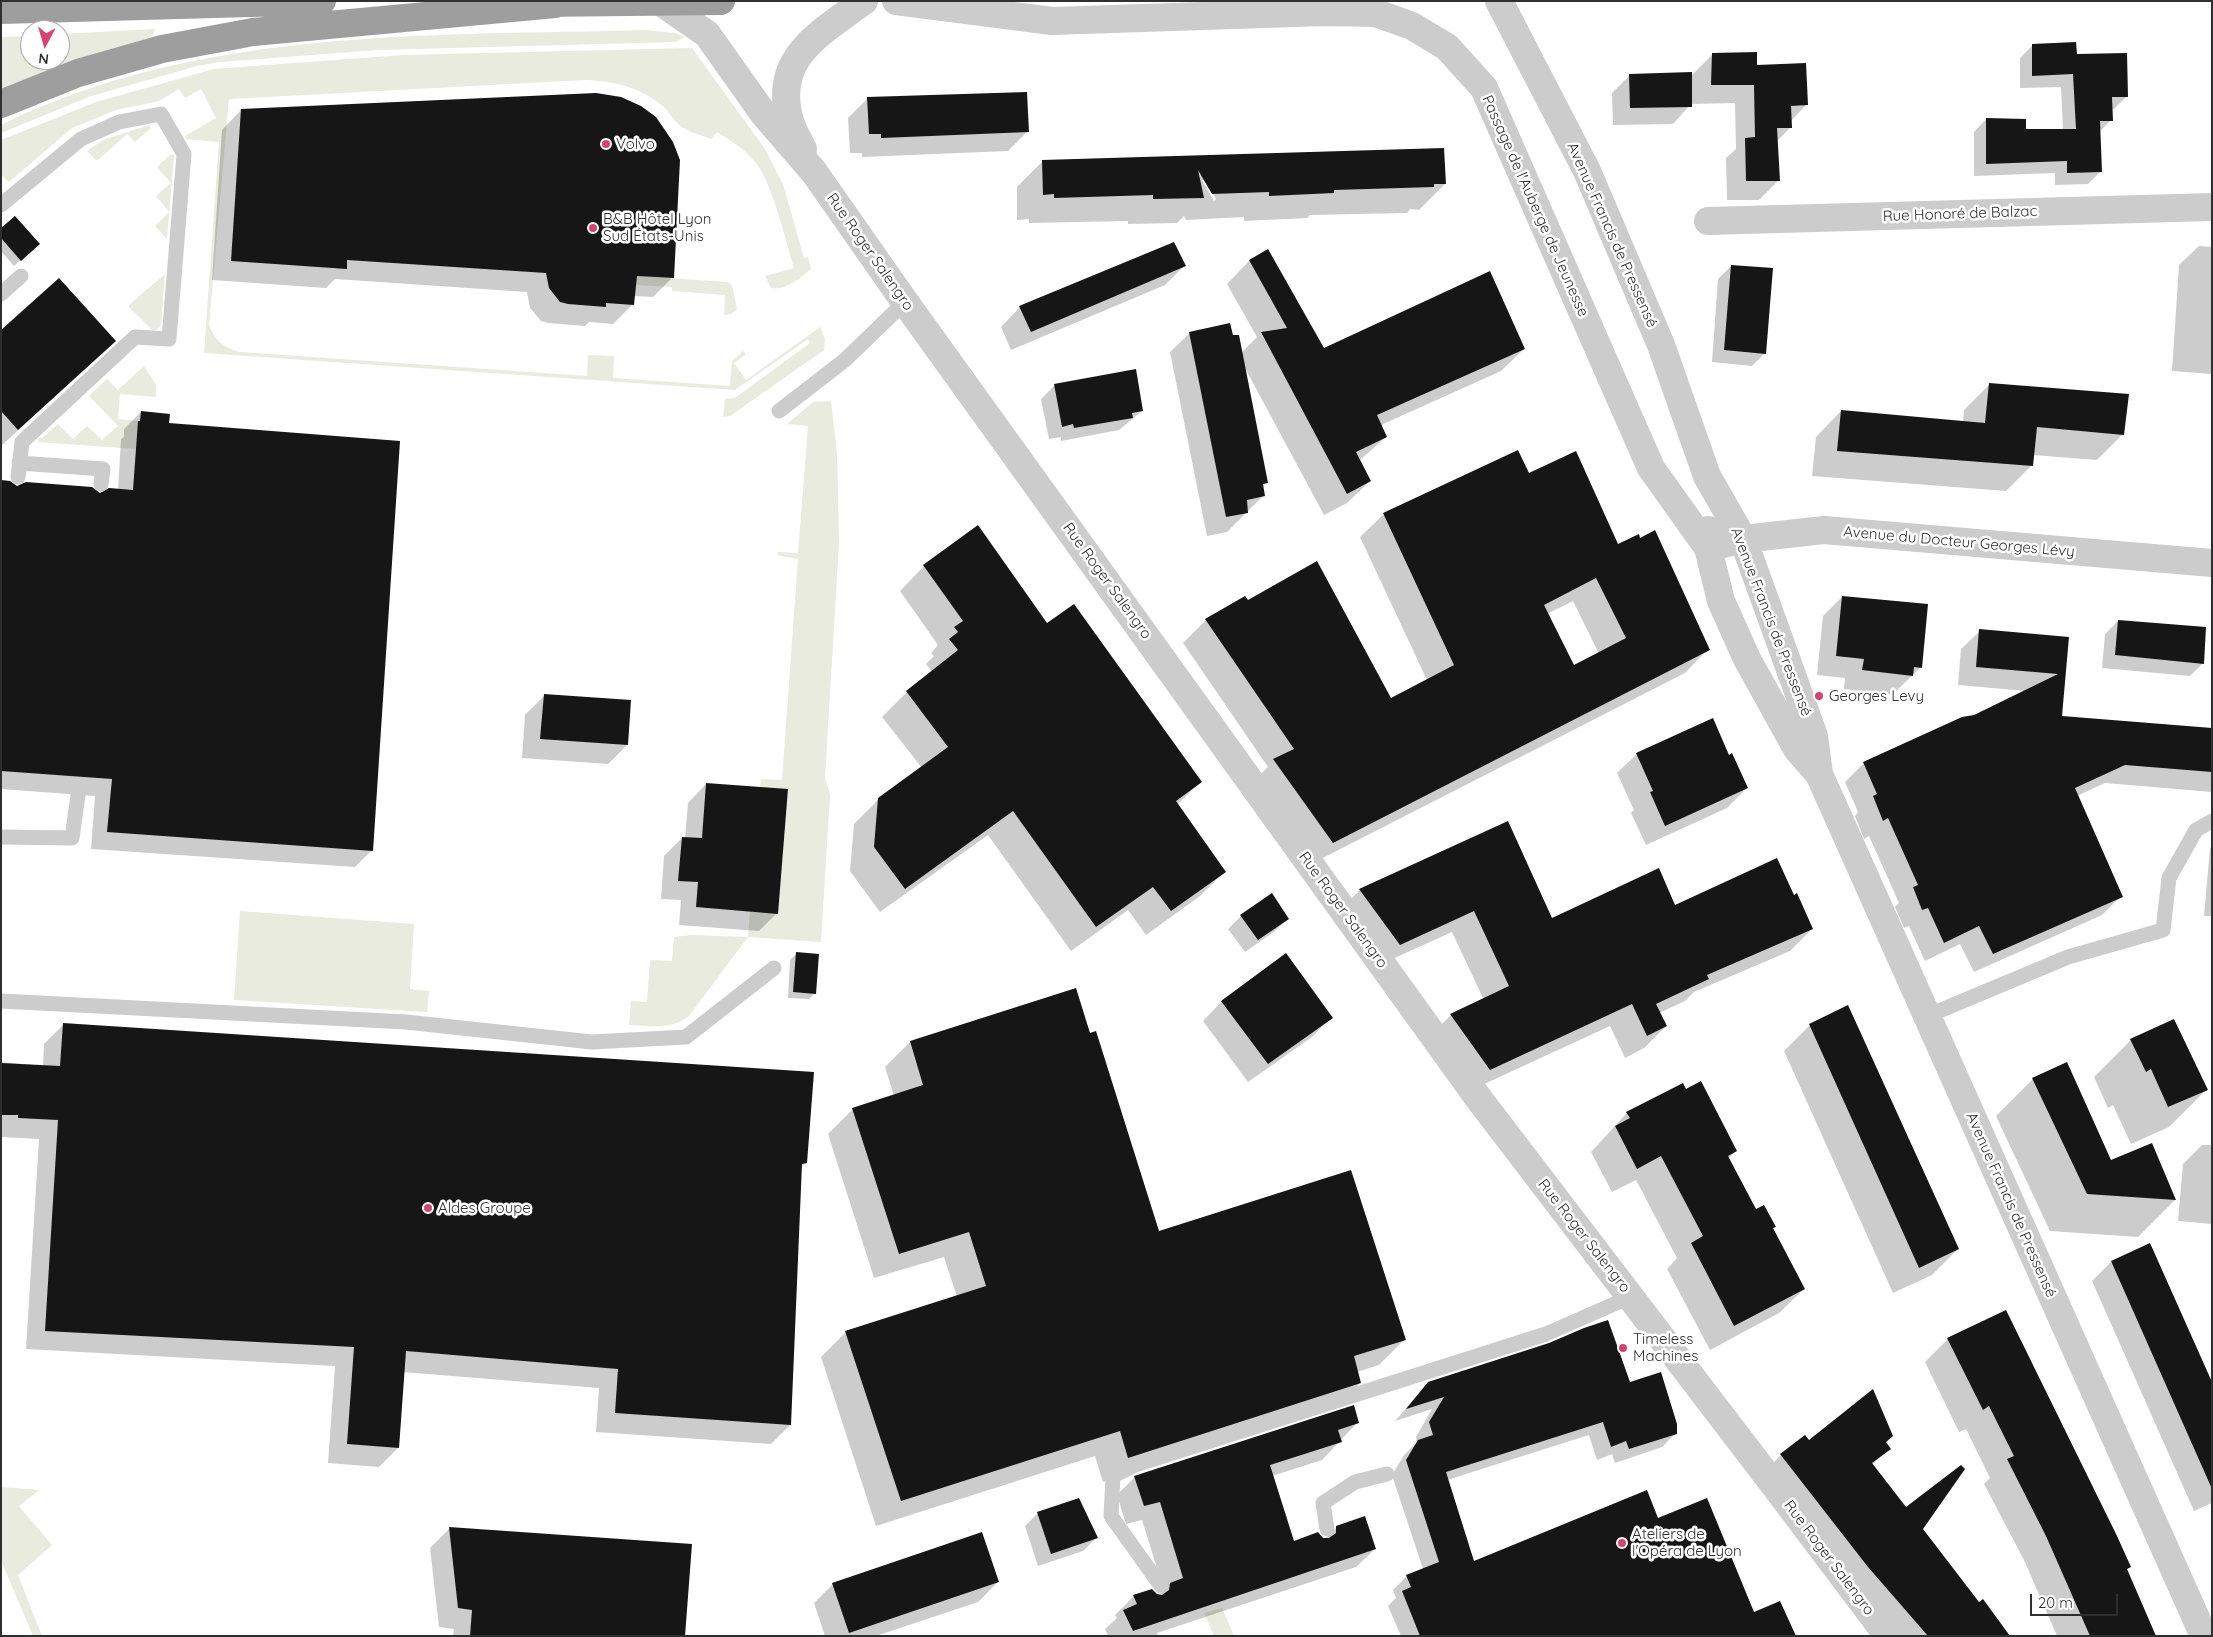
<!DOCTYPE html>
<html>
<head>
<meta charset="utf-8">
<style>
  body { margin:0 }
  #map { position:relative; width:2213px; height:1637px; overflow:hidden; background:#fff; font-family:Quicksand,sans-serif }
  canvas { display:block }
  .frame { position:absolute; inset:0; border:2px solid #2f2f2f; pointer-events:none }
  .north { position:absolute; left:20px; top:20px; width:50px; height:50px; box-sizing:border-box; background:#fff; border:1px solid #acacac; border-radius:50%; rotate:186deg; font-size:14px; font-weight:700; line-height:20px; text-align:center; color:#2f2f2f }
  .north::after { content:''; display:block; margin:auto; width:18px; height:22px; background:#d44372; clip-path:polygon(50% 0,100% 100%,50% 72%,0 100%) }
  .scale { position:absolute; left:2030px; top:1594px; width:88px; height:22px; box-sizing:border-box; border:2px solid #2f2f2f; border-top:0; padding-left:6px; font-size:15px; line-height:18px; white-space:nowrap; color:#2f2f2f; -webkit-text-stroke:4px #fff; paint-order:stroke }
</style>
</head>
<body>
<div id="map">
<canvas width="2213" height="1637"></canvas>
<div class="frame"></div>
<div class="north">N</div>
<div class="scale">20 m</div>
</div>
<script>
const ctx = document.querySelector('canvas').getContext('2d');
ctx.lineJoin = 'round';
function fillPath(path, color) {
  ctx.fillStyle = color;
  ctx.fill(path, 'evenodd');
}
function stroke(path, color, width, dash) {
  ctx.strokeStyle = color;
  ctx.lineWidth = width;
  ctx.lineCap = dash ? 'butt' : 'round';
  ctx.setLineDash(dash || []);
  ctx.stroke(path);
}
function write(font, color, halo, rows, align = 'center') {
  ctx.font = font + ' Quicksand,sans-serif';
  ctx.lineWidth = 5;
  ctx.setLineDash([]);
  ctx.textBaseline = 'middle';
  ctx.strokeStyle = halo;
  ctx.fillStyle = color;
  for (const [text, x, y, turn = 0] of rows) {
    ctx.save();
    ctx.translate(x, y);
    ctx.rotate((+turn || 0) * Math.PI / 180);
    ctx.textAlign = isNaN(turn) ? turn : align;
    if (halo) ctx.strokeText(text, 0, 0);
    ctx.fillText(text, 0, 0);
    ctx.restore();
  }
}
fillPath(new Path2D(`
  M155 29 153 35 145 39 14 85 1 92V37L30 36V60H60V34Z
  M646 30 675 33 685 37 675 42 378 50 220 62 197 66 91 96 1 133V125C199 27 430 36 646 30Z
  M692 48 765 149 783 184 804 258 808 257 811 269C801 277 786 291 771 288L765 276 794 268C786 241 772 183 756 163 745 149 731 141 717 132L711 139C702 135 690 133 682 127 675 123 670 113 664 107 640 87 615 81 585 80L229 99 209 325C214 339 225 349 240 352L587 376 588 355 614 356 613 378 730 386 732 361 743 351 746 354 734 363 746 380 820 327 825 339 824 350 730 416 723 417 725 399 735 398 810 343 808 339 735 390 204 353 219 142 186 139 185 136 216 118 201 89 185 98 179 89 159 101 116 110 72 128 9 182 1 175V140L96 102 214 69 403 55Z
  M149 125 151 128 135 142 127 134 98 160H96L87 151 103 140Z
  M171 154 174 156 167 239 155 226 169 212 156 196 171 183 157 167Z
  M165 274 161 325 156 330H152L129 307V305Z
  M636 276 728 282 732 286 737 309 731 314 724 315 725 295 672 291V287L636 285Z
  M144 366 156 385V397L120 394 118 419 138 421 136 449 38 442 39 438H42L58 424 73 439 87 426 102 440 118 426 89 396 107 379 118 390Z
  M831 401 837 454 839 542 825 778 830 795 821 942 748 937 689 1016C672 1030 650 1026 629 1025L631 1001 647 1002 650 960 672 961 674 937 692 935 748 937 750 912 778 913 788 790 760 787 761 779 782 780 798 559 777 555 778 552 798 553 808 426 787 424 813 402Z
  M240 911 414 924 410 989 429 991 427 1012 234 1000Z
  M1 1487 39 1490 19 1506 52 1545 18 1575 42 1636H33L1 1560Z
  M1222 1608 1234 1636H1214L1204 1613Z`), '#e8ebde');
fillPath(new Path2D(`
  M2033 45 2076 55 2127 96 2114 109H2111V120L2099 132 2100 172 2088 184 2055 185V173L1974 176V132L1986 119 2025 130H2063L2061 87 2020 88V58Z
  M1712 55 1756 66 1806 105 1791 121V127L1777 141 1778 181 1759 200H1727L1726 158 1736 149 1735 103 1691 104 1673 124 1613 125 1612 93 1630 75 1691 76Z
  M868 98 1027 132 1008 151 862 157V153H850L848 118Z
  M241 110 655 118 666 131 679 161 672 278 653 297 634 296 633 304 613 324 589 322 585 326 548 323 541 321 530 308 527 292 335 279 326 288 212 280 222 130Z
  M1043 161 1445 184 1419 210 1410 209 1407 213 1310 215 1307 218 1244 221V217L1186 220 1184 216 1177 223 1128 224V221L1029 223V219L1017 220V187ZM1202 180H1205L1216 199 1214 201Z
  M1 229 32 250 14 266 1 251Z
  M2199 246 2212 247V374L2172 371 2179 265Z
  M1268 251 1324 349H1524L1501 371 1381 425 1386 437 1359 461 1370 481 1347 503 1324 515 1245 368 1267 482 1262 487 1264 495 1227 532 1207 536 1170 352 1190 333 1232 337 1242 352 1257 337 1227 284 1249 261Z
  M1184 266 1165 285 1011 350 1001 327 1020 307Z
  M1731 266 1765 353 1752 366 1712 362 1718 279Z
  M1 332 115 341 1 446Z
  M1990 384 2123 434 2097 460 2033 455 2031 466 2006 491 1812 476 1816 437 1841 411 1963 422 1964 410Z
  M1054 386 1142 411 1119 430 1061 441V437L1049 439 1041 399Z
  M141 412 168 424 372 850 355 867 91 849 95 796 1 789V482L17 488 100 495 118 490 121 439 124 437V429Z
  M1528 474 1617 546 1708 649 1685 673 1309 865 1251 783 1268 767 1183 643 1206 620 1390 700 1427 680 1360 537 1384 514ZM1573 601 1599 654 1574 667 1547 614Z
  M977 527 1047 625 1200 782 1177 805 1224 872 1200 896 1146 935 1128 910 1071 951 988 835 880 912 850 871 854 824 879 799 922 768 882 717 907 692 932 672 926 664 934 656 931 653 938 645 900 591 924 566Z
  M1842 597 1921 667 1892 695 1844 689 1845 678 1817 675 1823 616Z
  M2118 621 2203 663 2190 676 2102 668 2105 634Z
  M1980 631 2067 638 2060 717 2212 730V792L2105 783 2077 796 2121 896 2102 915 1974 972 1960 944 1925 961 1909 926 1904 928 1895 907 1899 903 1869 836 1864 839 1855 816 1858 812 1845 782 1864 763 1975 716 2026 691 1958 685 1961 649Z
  M544 696 627 745 608 764 522 758 525 715Z
  M1637 754 1728 757 1747 788 1727 808 1646 845 1631 813 1634 810 1617 773Z
  M706 784 777 913 759 931 679 925 681 900 661 899 664 856 682 838H685L688 803Z
  M2212 846V916H2204L2210 848Z
  M1360 890 1552 919 1793 897 1812 929 1790 951 1694 992 1685 1001 1659 1013 1666 1026 1644 1048 1625 1058 1610 1026 1467 1092 1429 1037 1451 1015 1484 1000 1452 932 1377 966 1338 912Z
  M1241 916 1288 918 1275 931 1245 952 1228 929Z
  M796 954 815 993 809 999 788 998 790 960Z
  M1075 990 1158 1233 1404 1340 1379 1365 1357 1372 1360 1383 1335 1408 1103 1482 1095 1456 876 1526 821 1357 846 1332 957 1297 944 1257 874 1278 828 1134 853 1109 894 1096 885 1067 910 1042Z
  M1222 1001 1331 1017 1312 1037 1248 1082 1203 1021Z
  M63 1025 806 1163 800 1168 790 1425 771 1444 596 1432 599 1388 403 1372 398 1448 379 1467 328 1463 335 1366 26 1349 39 1139 1 1137V1062L43 1066 44 1044Z
  M1810 1025 1958 1249 1932 1275 1893 1293 1784 1051Z
  M2131 1040 2206 1090 2169 1127 2131 1144 2113 1105 2108 1108 2094 1077Z
  M2033 1079 2110 1162 2175 1200 2138 1237 2050 1231 1996 1116Z
  M1627 1113 1736 1151 1728 1159 1756 1211 1774 1227 1772 1229 1804 1289 1779 1313 1710 1350 1667 1269 1677 1258 1636 1180 1612 1192 1591 1152Z
  M2202 1145H2212V1224L2178 1221 2183 1164Z
  M2111 1262 2212 1386V1503L2194 1511 2092 1281Z
  M1948 1339 2129 1567 2126 1570 2155 1636H2057L2024 1560 1984 1484 1990 1478 1966 1429 1959 1432 1925 1362Z
  M1428 1383 1629 1384 1676 1433 1662 1447 1615 1463 1612 1454 1597 1460 1589 1435 1447 1480 1473 1562 1658 1520 1754 1614 1794 1636H1401L1388 1606 1396 1598 1393 1590 1407 1576 1423 1569 1392 1475 1404 1455 1417 1442 1416 1437 1432 1409 1395 1421Z
  M1357 1423 1322 1460 1272 1476 1293 1542 1325 1539 1337 1527 1375 1549 1356 1567 1157 1633 1158 1636H1108L1105 1629 1117 1618 1115 1615 1133 1597 1151 1591 1159 1596 1164 1591 1142 1520 1126 1524 1117 1495 1135 1477Z
  M1809 1442H1885L1889 1448 1872 1465 1979 1604 2008 1636H1892L1762 1474 1781 1455Z
  M1038 1513 1096 1538 1083 1551 1038 1566 1025 1526Z
  M450 1528 684 1636H453L454 1629 439 1627 430 1548Z
  M998 1582 978 1602 876 1636H825L814 1603 833 1584Z`), '#0003');
fillPath(new Path2D(`
  M2076 42 2077 54 2127 53 2128 97H2112L2113 121H2100L2102 172 2067 173V161L1986 164V118L2026 119V129H2076L2073 74 2032 76V44Z
  M1757 52V65L1806 63 1808 105 1791 106 1792 128H1777L1780 181H1746L1745 138 1755 137 1754 85H1711L1712 53Z
  M1692 72V107L1630 108 1629 74Z
  M1027 92 1029 132 881 138V134H869L867 97Z
  M596 93 621 97 641 106 656 117 673 142 680 160 674 278 637 276 634 305 606 303V307L568 304 560 302 549 288 546 273 347 260V269L231 261 241 109Z
  M1444 148 1446 184H1434V187L1334 190V193L1269 196V192L1212 194 1198 170 1204 198 1153 199V195L1054 198V194L1043 195 1042 160Z
  M15 216 40 244 21 261 1 238V228Z
  M1174 242 1186 266 1031 332 1019 306Z
  M1268 249 1324 348 1490 271 1525 349 1377 415 1387 437 1356 452 1371 481 1347 494 1261 332 1287 328 1249 260Z
  M1731 265 1773 268 1766 354 1724 350Z
  M59 278 116 341 18 430 1 411V330Z
  M1230 323 1233 335H1239L1268 483 1263 484 1265 496 1247 500 1248 513 1226 517 1189 332Z
  M1136 369 1143 411 1132 413 1133 418 1074 428 1073 424 1062 427 1054 384Z
  M1989 383 2129 394 2124 435 2037 427 2033 466 1837 451 1841 410 1985 423Z
  M141 411 170 414 169 423 400 441 373 851 107 832 112 779 1 771V480L10 481 17 486 26 482 92 487 100 493 109 488 133 490 138 421H140Z
  M1518 450 1529 473 1576 451 1618 544 1639 534 1640 538 1655 530 1710 650 1333 843 1273 759 1294 749 1205 619 1245 596 1248 600 1317 561 1391 698 1454 665 1383 513ZM1596 578 1626 638 1574 665 1544 605Z
  M978 525 1047 623 1074 604 1202 782 1176 801 1226 872 1171 911 1153 887 1096 927 1013 811 905 889 874 847 878 798 948 747 906 691 958 650 949 639 958 632 954 627 963 621 923 565Z
  M1842 596 1928 604 1922 668 1914 667 1913 676 1862 670 1864 659 1836 656Z
  M2118 620 2206 627 2204 664 2115 655Z
  M1979 629 2069 637 2062 716 2212 728V772L2125 765 2075 788 2123 897 1993 954 1979 926 1944 943 1928 908 1922 910 1913 887 1918 885 1888 818 1883 821 1873 796 1877 794 1863 762 1962 717 1974 715 2058 674 1976 667Z
  M544 694 631 700 628 745 540 739Z
  M1713 718 1729 755 1732 753 1748 788 1665 826 1650 792 1653 791 1636 753Z
  M706 783 788 789 778 914 696 907 698 882 678 881 682 837 702 838Z
  M1508 821 1552 918 1659 868 1675 905 1777 858 1794 895 1797 893 1813 929 1707 975 1709 979 1656 1004 1667 1026 1647 1036 1632 1004 1490 1070 1450 1014 1509 986 1474 911 1400 945 1359 889Z
  M1272 893 1289 919 1258 940 1240 915Z
  M796 952 819 954 816 994 793 992Z
  M1286 953 1333 1018 1268 1064 1221 1001Z
  M1076 988 1090 1033 1096 1031 1159 1231 1351 1170 1406 1340 1354 1356 1361 1383 1128 1458 1120 1431 901 1501 845 1331 986 1286 969 1232 899 1254 852 1108 923 1085 910 1041Z
  M1848 1005 1959 1249 1919 1268 1809 1024Z
  M2174 1019 2208 1090 2168 1107 2151 1069 2146 1072 2130 1039Z
  M63 1023 814 1072 807 1163 802 1164 791 1425 615 1413 618 1369 406 1351 399 1448 347 1444 354 1347 45 1331 58 1120 18 1118V1115H1V1063L60 1066Z
  M2067 1062 2111 1160 2152 1143 2176 1200 2087 1194 2032 1078Z
  M1701 1081 1737 1151 1728 1156 1756 1209 1764 1205 1776 1227 1773 1228 1805 1289 1734 1326 1691 1243 1703 1236 1661 1156 1637 1169 1615 1126 1630 1118 1626 1112 1683 1083 1686 1089Z
  M2150 1243 2212 1382V1489L2111 1261Z
  M2006 1310 2117 1536 2131 1567 2127 1569 2156 1636H2090L2046 1536 2007 1459 2014 1456 1989 1406 1983 1410 1947 1338Z
  M1608 1320 1630 1382 1661 1372 1677 1424V1434L1629 1449 1626 1441 1611 1447 1603 1422 1446 1472 1474 1561 1647 1490 1658 1518 1707 1498 1754 1612 1780 1601 1796 1636H1420L1402 1591 1411 1587 1406 1575 1439 1562 1406 1460 1418 1440 1433 1435 1429 1422 1444 1397 1406 1409 1428 1382 1549 1343 1584 1328Z
  M1873 1389 1893 1436 1886 1442 1891 1449 1872 1463 1906 1507 1961 1465 1965 1469 1923 1529 1979 1602 1983 1599 2010 1636H1928L1868 1567 1780 1454 1805 1435 1809 1440Z
  M1354 1405 1359 1423 1338 1430 1342 1442 1270 1465 1294 1541 1318 1532 1323 1538H1329L1336 1533V1526L1365 1516 1376 1549 1133 1631 1123 1610 1137 1604 1133 1595 1152 1589 1157 1594 1162 1595 1169 1590 1170 1583 1183 1578 1160 1502 1144 1506 1134 1476Z
  M1079 1498 1098 1538 1051 1554 1037 1512Z
  M449 1527 692 1544 685 1636H470L472 1610 458 1608Z
  M982 1532 999 1582 849 1633 832 1583Z`), '#161616');
stroke(new Path2D(`
  M1 205 81 139 119 122 161 114 184 154 169 339 135 337 22 442 18 477
  M1 294 21 276
  M779 411 845 360 905 302
  M19 463 103 469 101 484
  M1 837 72 838 79 788
  M1 1001 406 1022 592 1042 686 1037 774 968
  M1927 1016 2068 957 2163 930 2169 878 2196 830 2212 821
  M1327 1529 1323 1503 1355 1482 1387 1474
  M1161 1586 1111 1516 1113 1476 1135 1465 1546 1334 1630 1297`), '#ccc', 15);
stroke(new Path2D(`
  M662 3 707 34 763 113 814 172 905 302 1479 1099 1781 1494 1888 1636
  M803 149C799 141 794 133 791 124 770 59 819 34 864 1
  M1708 221 2212 207`), '#ccc', 28);
stroke(new Path2D(`
  M896 1 1052 21 1325 12 1376 13 1412 26 1447 47 1484 88 1651 468 1708 548 1743 539 1824 530 2212 563
  M1499 1 1587 171 1661 345 1707 476 1743 539 1814 736 1819 774 2204 1636
  M1708 530V548L1721 601 1747 659 1797 749 1819 774`), '#ccc', 28);
stroke(new Path2D(`
  M537 3 721 1
  M1 10 322 1
  M1 104 78 73 162 49 253 32 555 4`), '#9e9e9e', 28);
for (const [x, y, r, color] of [
  [606,144,5,"#d44372"],
  [593,228,5,"#d44372"],
  [1819,696,5,"#d44372"],
  [428,1208,5,"#d44372"],
  [1623,1348,5,"#d44372"],
  [1622,1543,5,"#d44372"]
]) {
  const dot = new Path2D();
  dot.arc(x, y, r, 0, 2 * Math.PI);
  ctx.fillStyle = color;
  ctx.fill(dot);
  stroke(dot, '#fff', 2);
}
write('15px', '#2f2f2f', '#fff', [
  ["Volvo",616,144],
  ["B&B Hôtel Lyon",603,219],
  ["Sud États-Unis",603,236],
  ["Georges Levy",1829,696],
  ["Aldes Groupe",438,1208],
  ["Timeless",1633,1339],
  ["Machines",1633,1356],
  ["Ateliers de",1632,1534],
  ["l'Opéra de Lyon",1632,1551]
], 'left');
write('15px', '#2f2f2f', '#fff', [
  ["Passage de l'Auberge de Jeunesse",1535,206,66],
  ["Rue Honoré de Balzac",1960,214,-2],
  ["Avenue Francis de Pressensé",1612,235,66],
  ["Rue Roger Salengro",870,252,55],
  ["Avenue du Docteur Georges Lévy",1959,542,5],
  ["Rue Roger Salengro",1107,581,54],
  ["Avenue Francis de Pressensé",1771,622,69],
  ["Rue Roger Salengro",1343,910,54],
  ["Avenue Francis de Pressensé",2011,1205,66],
  ["Rue Roger Salengro",1584,1236,52],
  ["Rue Roger Salengro",1829,1558,53]
]);
</script>
</body>
</html>
